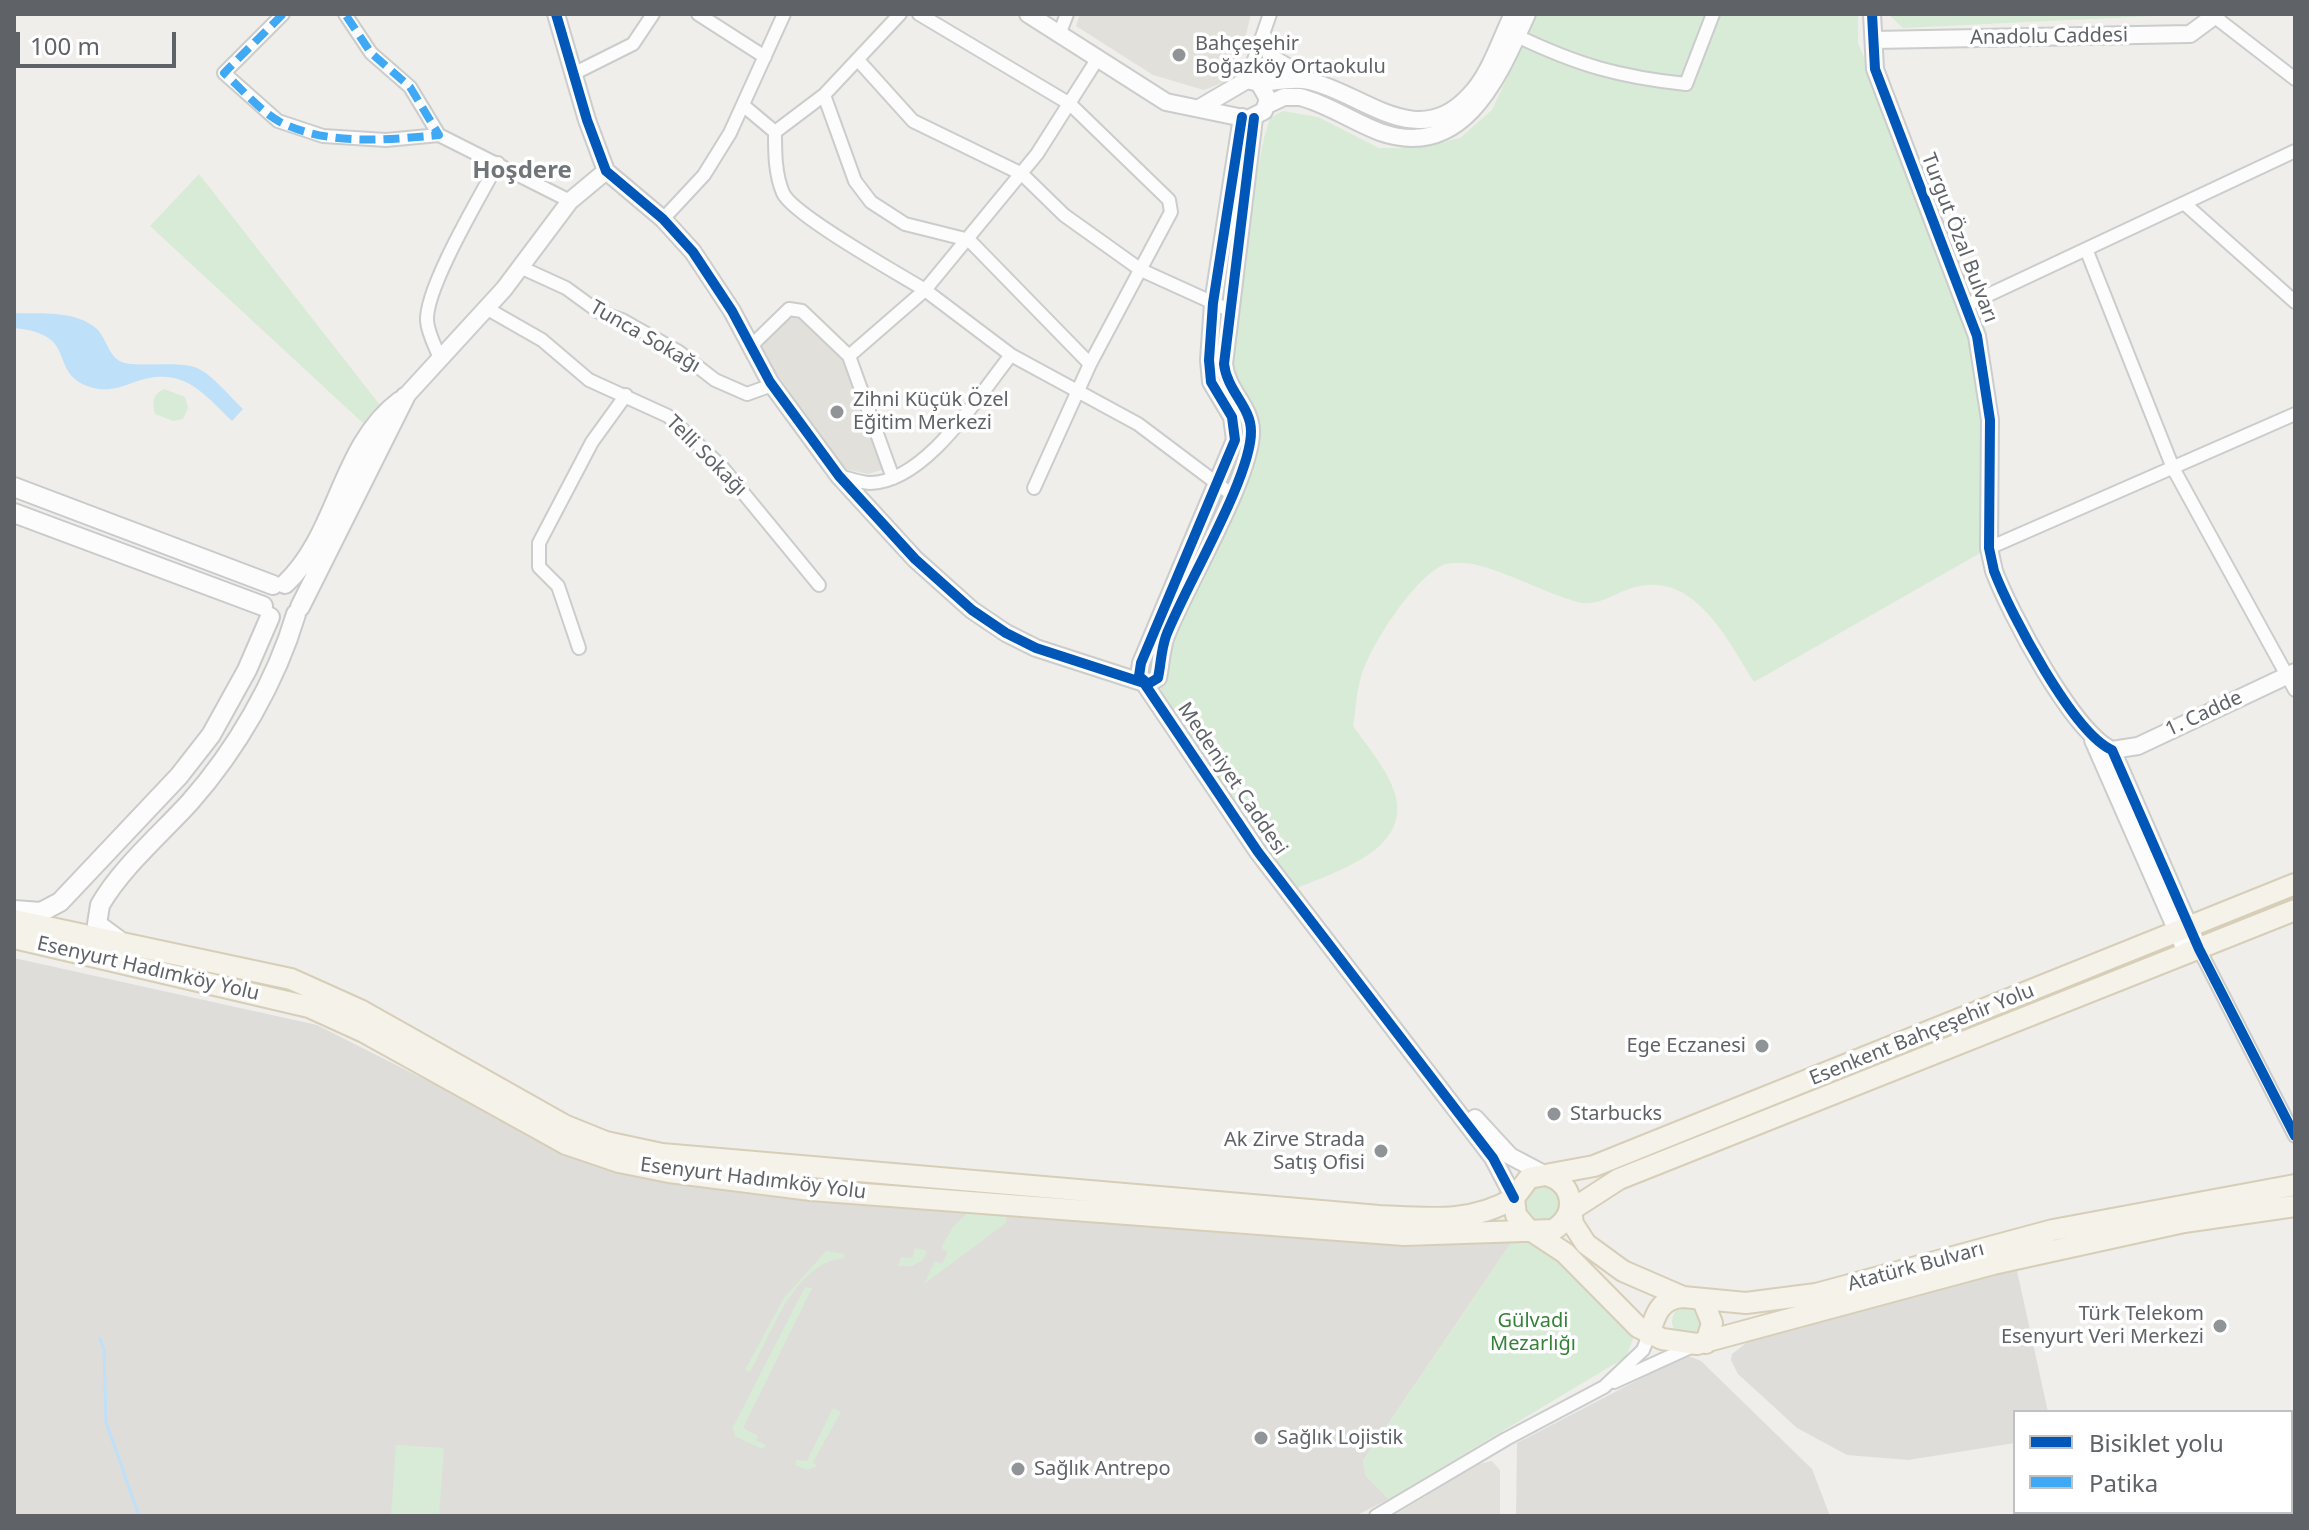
<!DOCTYPE html>
<html>
<head>
<meta charset="utf-8">
<style>
  body { margin:0 }
  #map { position:relative; width:2309px; height:1530px; overflow:hidden; background:#efeeea; font-family:"Noto Sans",sans-serif }
  canvas { display:block }
  .frame { position:absolute; inset:0; border:16px solid #5f6368; pointer-events:none }
  .legend { position:absolute; left:2013px; top:1410px; width:280px; height:104px; box-sizing:border-box; background:#fff; border:2px solid #bfc1c3; margin:0; padding:10px 14px; list-style:none; font-size:24px; color:#5f6368 }
  .legend li { display:flex; align-items:center; gap:16px; height:40px }
  .legend b { width:40px; border:2px solid #bfc1c3 }
  .scale { position:absolute; left:16px; top:32px; width:160px; height:36px; box-sizing:border-box; border:4px solid #5f6368; border-top:0; padding-left:10px; font-size:24px; line-height:28px; white-space:nowrap; color:#5f6368; -webkit-text-stroke:6px #fff; paint-order:stroke }
</style>
</head>
<body>
<div id="map">
<canvas width="2309" height="1530"></canvas>
<div class="frame"></div>
<ul class="legend">
<li><b style="height:10px;background:#0057b8"></b>Bisiklet yolu</li>
<li><b style="height:10px;background:#3fa9f5"></b>Patika</li>
</ul>
<div class="scale">100 m</div>
</div>
<script>
const ctx = document.querySelector('canvas').getContext('2d');
ctx.lineJoin = 'round';
function fillPath(path, color) {
  ctx.fillStyle = color;
  ctx.fill(path, 'evenodd');
}
function stroke(path, color, width, dash) {
  ctx.strokeStyle = color;
  ctx.lineWidth = width;
  ctx.lineCap = dash ? 'butt' : 'round';
  ctx.setLineDash(dash || []);
  ctx.stroke(path);
}
function write(font, color, halo, rows, align = 'center') {
  ctx.font = font + ' "Noto Sans",sans-serif';
  ctx.lineWidth = 7;
  ctx.setLineDash([]);
  ctx.textBaseline = 'middle';
  ctx.strokeStyle = halo;
  ctx.fillStyle = color;
  for (const [text, x, y, turn = 0] of rows) {
    ctx.save();
    ctx.translate(x, y);
    ctx.rotate((+turn || 0) * Math.PI / 180);
    ctx.textAlign = isNaN(turn) ? turn : align;
    if (halo) ctx.strokeText(text, 0, 0);
    ctx.fillText(text, 0, 0);
    ctx.restore();
  }
}
fillPath(new Path2D(`
  M14 958 317 1025 590 1163 866 1203 1259 1236 1513 1240 1363 1461 1366 1476 1389 1499 1355 1516H14Z
  M2016 1266 2048 1412H2015V1443L1908 1460 1847 1455 1797 1428 1738 1374 1731 1360 1732 1354 1750 1340Z
  M1686 1355 1701 1361 1812 1469 1830 1516H1516L1517 1443Z`), '#dfddda');
fillPath(new Path2D(`
  M1080 14H1251L1246 35 1224 82 1204 90 1153 75 1076 26Z
  M789 309 802 311 849 356 889 468 868 474 845 469 759 349 762 336Z
  M1492 1461 1500 1470V1516H1393L1479 1464Z`), '#e2e0da');
fillPath(new Path2D(`
  M1537 14H1858V43L1967 305 1986 384 1989 548 1754 682C1726 638 1693 567 1629 589 1612 595 1596 607 1577 602 1542 592 1509 572 1473 564 1467 563 1450 562 1443 565 1413 579 1370 646 1361 677 1356 692 1356 710 1353 726 1367 746 1388 770 1395 794 1412 853 1329 873 1288 892L1167 713 1158 678 1251 439 1232 393 1229 310 1264 138 1270 118 1283 111 1318 117 1379 148H1418L1460 138 1492 110Z
  M1888 14H2195L1903 28Z
  M199 174 380 405 364 424 150 226Z
  M164 389 185 397 188 408 183 419 173 421 155 414C152 402 152 395 164 389Z
  M1523 1204a19 19 0 1 1 38 0a19 19 0 1 1-38 0Z
  M968 1212 1007 1215 1006 1223 924 1284 935 1261 942 1264 948 1252 941 1248 952 1228Z
  M1513 1240 1544 1245 1634 1336 1626 1357 1389 1499 1366 1476 1363 1461Z
  M915 1248 927 1251 923 1260 912 1266H898L901 1257 912 1258Z
  M826 1251 844 1254V1258C794 1263 772 1333 750 1372L745 1370 784 1298Z
  M805 1287 812 1288 743 1428 758 1436 756 1440 766 1445 762 1449 735 1436 733 1427Z
  M1672 1321a15 15 0 1 1 30 0a15 15 0 1 1-30 0Z
  M833 1408 841 1412 813 1462 817 1466 808 1470 795 1465 797 1460 807 1461Z
  M396 1445 444 1448 439 1516H391Z`), '#d8ebd6');
fillPath(new Path2D(`
  M14 313C40 314 76 310 97 329 106 338 108 353 118 360 130 370 177 359 197 368 213 375 230 397 243 409L232 421C199 389 181 365 132 383 118 388 106 392 90 387 46 372 81 334 14 328Z`), '#bfe0f9');
stroke(new Path2D(`
  M100 1339 104 1349 106 1422 139 1516`), '#bfe0f9', 3);
const minor = new Path2D(`
  M283 14 224 73 278 121 323 136 386 140 439 135 570 201
  M345 14 371 53 410 87 439 135
  M698 14 765 57
  M919 14 1070 104 1169 200 1171 212 1090 364 1034 488
  M2215 17 2295 79
  M1060 32 1067 14
  M1517 36C1578 65 1619 77 1686 84L1713 14
  M1098 58 1037 154 925 290 1011 355 1138 424 1231 494
  M858 60 913 121 1022 174 1064 215 1141 270 1229 310
  M575 73 633 44 653 14
  M1247 80 1270 14
  M824 95 855 181 871 202 905 224 969 240 1090 364
  M744 106 775 132 824 95 900 14
  M775 132C775 153 775 174 783 193 793 215 899 274 925 290L849 356
  M2185 204 2295 302
  M663 219 704 175 730 133 784 14
  M2086 249 2173 468 2295 690
  M520 267 566 288 599 312 622 320 679 352 715 380 747 394 772 385
  M1967 305 2295 151
  M486 308 542 340 589 380 668 416 722 467 819 585
  M751 346 789 309 802 311 849 356 893 478
  M439 356C435 346 428 333 427 321 425 288 481 195 498 163
  M839 476C848 478 860 483 870 483 926 482 979 395 1011 355
  M1989 548 2295 414
  M579 648 558 586 539 567V543L592 442 626 395
  M2199 949 2295 1136
  M1614 1382 1695 1345
  M1376 1516 1506 1439 1604 1387 1643 1350 1649 1335`);
const tertiary = new Path2D(`
  M556 14 587 120 606 171 663 219 693 252 732 311 770 382 839 476 915 559 972 610 1006 633 1036 648 1144 683 1258 852 1493 1158 1514 1198
  M1028 14 1166 102 1248 119 1264 111 1268 99 1259 83 1247 80 1201 107
  M1872 14 1875 69 1977 336 1990 420 1989 548 1994 571C2010 613 2073 733 2112 750L2199 949
  M1264 38 1272 58 1309 80
  M1874 40 2190 34 2217 14
  M1259 83C1274 82 1294 77 1309 81 1361 92 1417 153 1469 96 1490 75 1500 40 1513 14
  M1267 105 1284 97H1300C1328 104 1353 122 1380 132 1465 162 1500 73 1527 14
  M1242 117 1213 303 1209 360 1211 382 1232 417 1235 440 1141 663 1139 676 1148 684 1158 678C1161 664 1161 650 1166 636 1185 587 1252 476 1251 431 1251 407 1227 391 1224 364L1254 118
  M405 397 504 289 570 201 606 171
  M2093 740 2187 954
  M2112 750 2138 746 2295 672
  M1475 1118 1510 1156 1546 1175`);
const secondary = new Path2D(`
  M14 487 273 585
  M14 513 263 606
  M285 584C339 533 340 446 400 401
  M300 607 405 397
  M14 910 41 912 60 902 179 776 211 735 247 670 270 617
  M120 941 97 924 100 905C122 867 160 835 190 802 236 750 276 682 296 614`);
const primary = new Path2D(`
  M2295 884 1594 1166 1529 1178 1514 1198 1516 1215 1527 1228 1565 1253 1638 1327 1662 1339 1697 1344 1993 1264 2184 1222 2295 1206
  M14 920 291 979 360 1010 564 1125 606 1142 662 1154 1379 1216C1427 1218 1471 1224 1514 1198
  M14 938 309 1007 364 1032 566 1144 619 1162 669 1172 811 1190 1404 1235 1553 1230C1579 1214 1574 1183 1546 1175
  M1571 1210 1619 1179 2295 910
  M1571 1210 1573 1224 1586 1244 1623 1271 1683 1297 1746 1303 1816 1294 2053 1230 2295 1185
  M1703 1301 1712 1323 1706 1343
  M1649 1335C1655 1315 1660 1298 1683 1297`);
stroke(minor, '#cbcccc', 16);
stroke(tertiary, '#cbcccc', 20);
stroke(secondary, '#cacacb', 22);
stroke(primary, '#d7ceb8', 24);
stroke(minor, '#fdfcfc', 12);
stroke(tertiary, '#fdfcfc', 16);
stroke(secondary, '#fdfcfc', 18);
stroke(primary, '#f4f2e9', 20);
stroke(new Path2D(`
  M283 14 224 73C241 88 260 111 280 122 328 146 387 140 439 135L410 87 371 53 345 14`), '#3fa9f5', 8, [16, 8]);
stroke(new Path2D(`
  M556 14 587 120 606 171 663 219 693 252 732 311 770 382 839 476 915 559 972 610 1006 633 1036 648 1144 683 1258 852 1493 1158 1514 1198
  M1872 14 1875 69 1977 336 1990 420 1989 548 1994 571C2010 613 2073 733 2112 750L2199 949 2295 1136
  M1242 117 1213 303 1209 360 1211 382 1232 417 1235 440 1141 663 1139 676 1148 684 1158 678C1161 664 1161 650 1166 636 1185 587 1252 476 1251 431 1251 407 1227 391 1224 364L1254 118`), '#0057b8', 10);
for (const [x, y, r, color] of [
  [1179,55,8,"#919496"],
  [837,412,8,"#919496"],
  [1762,1046,8,"#919496"],
  [1554,1114,8,"#919496"],
  [1381,1151,8,"#919496"],
  [2220,1326,8,"#919496"],
  [1261,1438,8,"#919496"],
  [1018,1469,8,"#919496"]
]) {
  const dot = new Path2D();
  dot.arc(x, y, r, 0, 2 * Math.PI);
  ctx.fillStyle = color;
  ctx.fill(dot);
  stroke(dot, '#fff', 3);
}
write('20px', '#5f6368', '#fff', [
  ["Anadolu Caddesi",2049,37,-1],
  ["Turgut Özal Bulvarı",1959,238,69],
  ["Tunca Sokağı",645,337,30],
  ["Telli Sokağı",706,456,45],
  ["1. Cadde",2204,714,-25],
  ["Medeniyet Caddesi",1232,779,56],
  ["Esenyurt Hadımköy Yolu",148,969,13],
  ["Esenkent Bahçeşehir Yolu",1922,1035,-22],
  ["Esenyurt Hadımköy Yolu",753,1179,7],
  ["Atatürk Bulvarı",1916,1267,-15]
]);
write('20px', '#5f6368', '#fff', [
  ["Bahçeşehir",1195,44],
  ["Boğazköy Ortaokulu",1195,67],
  ["Zihni Küçük Özel",853,400],
  ["Eğitim Merkezi",853,423],
  ["Ege Eczanesi",1746,1046,"right"],
  ["Starbucks",1570,1114],
  ["Ak Zirve Strada",1365,1140,"right"],
  ["Satış Ofisi",1365,1163,"right"],
  ["Türk Telekom",2204,1314,"right"],
  ["Esenyurt Veri Merkezi",2204,1337,"right"],
  ["Sağlık Lojistik",1277,1438],
  ["Sağlık Antrepo",1034,1469]
], 'left');
write('20px', '#348238', '#fff', [
  ["Gülvadi",1533,1321],
  ["Mezarlığı",1533,1344]
]);
write('bold 24px', '#70757a', '#fff', [
  ["Hoşdere",522,171]
]);
</script>
</body>
</html>
